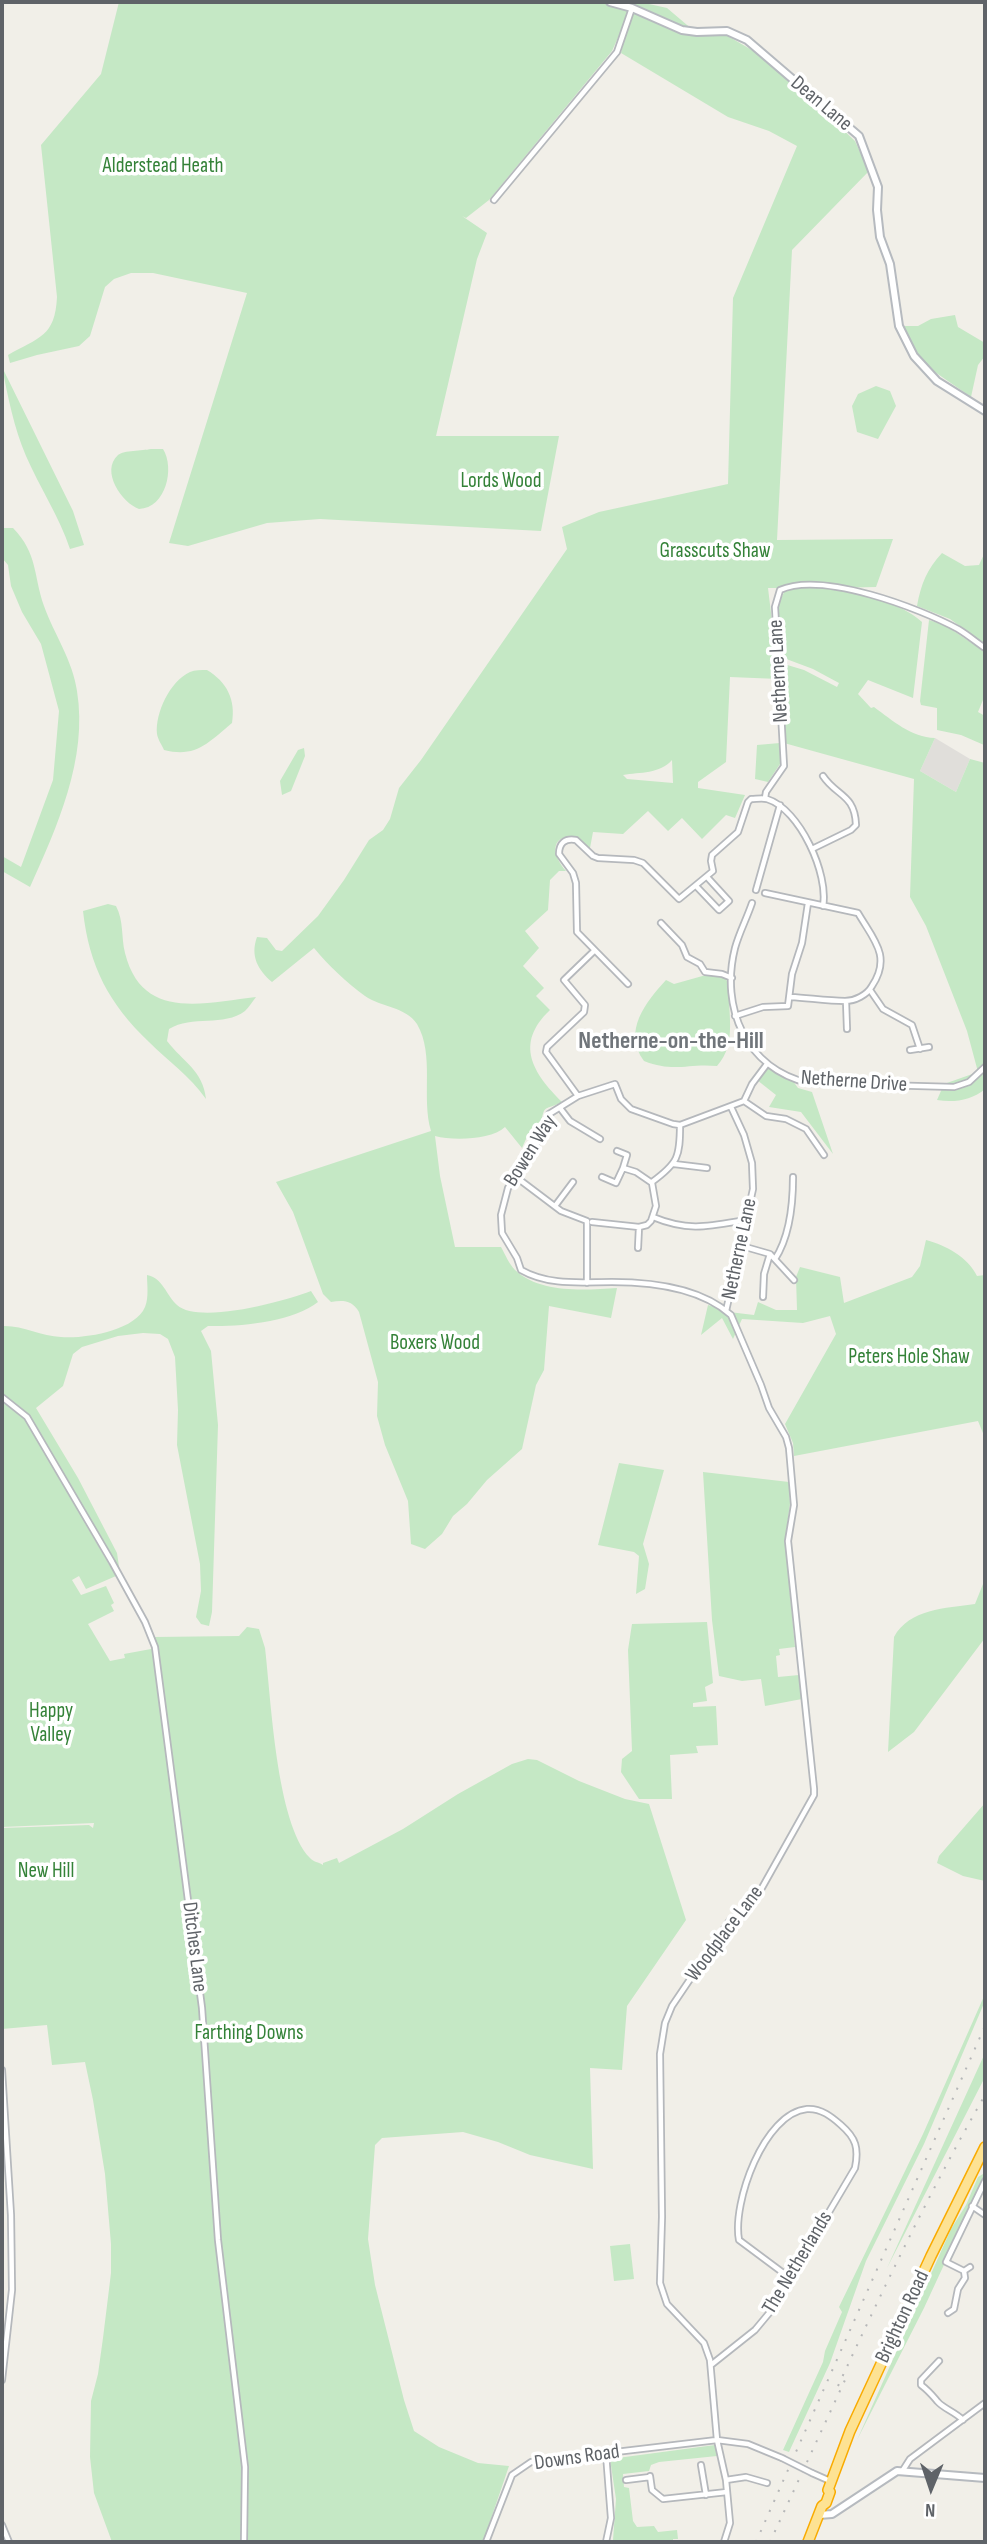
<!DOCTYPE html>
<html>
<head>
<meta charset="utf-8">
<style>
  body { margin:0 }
  #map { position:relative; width:987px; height:2544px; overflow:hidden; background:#f1efe8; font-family:"Sofia Sans Condensed",sans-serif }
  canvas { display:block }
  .frame { position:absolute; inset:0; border:4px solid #5f6368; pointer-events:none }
  .north { position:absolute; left:896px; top:2453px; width:70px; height:70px; -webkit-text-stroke:5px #fff; paint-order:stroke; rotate:182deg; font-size:19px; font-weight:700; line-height:28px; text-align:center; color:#5f6368 }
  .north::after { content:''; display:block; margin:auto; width:24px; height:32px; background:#5f6368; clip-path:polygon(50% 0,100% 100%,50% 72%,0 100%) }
</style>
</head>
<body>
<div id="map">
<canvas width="987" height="2544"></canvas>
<div class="frame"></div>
<div class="north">N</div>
</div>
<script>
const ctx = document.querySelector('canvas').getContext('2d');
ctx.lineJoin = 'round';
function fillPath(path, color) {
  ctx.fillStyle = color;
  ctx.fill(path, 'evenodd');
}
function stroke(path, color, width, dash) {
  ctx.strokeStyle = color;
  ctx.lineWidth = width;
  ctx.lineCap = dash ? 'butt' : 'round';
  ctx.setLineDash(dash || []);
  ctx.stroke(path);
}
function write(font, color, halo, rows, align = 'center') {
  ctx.font = font + ' "Sofia Sans Condensed",sans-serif';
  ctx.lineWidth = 7;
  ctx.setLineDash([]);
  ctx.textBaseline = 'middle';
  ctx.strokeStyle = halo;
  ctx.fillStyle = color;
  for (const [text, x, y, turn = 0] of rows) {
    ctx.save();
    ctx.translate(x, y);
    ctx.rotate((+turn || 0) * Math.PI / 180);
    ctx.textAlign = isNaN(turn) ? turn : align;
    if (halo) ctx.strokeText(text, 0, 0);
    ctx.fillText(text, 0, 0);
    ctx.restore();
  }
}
fillPath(new Path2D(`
  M935 738 970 759 956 792 920 771Z`), '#e0deda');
fillPath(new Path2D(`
  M119 2H640L667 8 700 36 726 35 769 60 855 141 869 171 792 250 777 540 893 539 876 587 831 588C861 595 899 601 922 622L913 698 868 680 858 694 871 708 874 707C893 721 911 737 935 738L920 771 956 792 970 759 985 763V1089C972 1100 954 1103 937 1100L944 1084 978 1072 967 1031 926 926 910 897 914 779 784 743V664L804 670 837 687 839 683 813 669 781 657 778 605 786 588H768L779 679 730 677 726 762 698 782V788L745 795 735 818 726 815 702 839 682 818 668 831 648 811 623 834 593 832 590 848 575 836C548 836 553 856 566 871H559L550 880 548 910 525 931 539 948 523 966 544 988 536 996 550 1010C514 1044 533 1073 562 1102 541 1112 546 1103 540 1126L526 1139 522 1148 505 1127C491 1140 453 1141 435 1136L440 1176 455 1247H501C505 1254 509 1264 515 1270 541 1294 585 1290 617 1288L611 1318 549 1306 544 1370 536 1385 522 1449 487 1480 467 1504 453 1516 442 1534 425 1549 411 1544 408 1501 385 1445 377 1416 378 1382 359 1312C352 1300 343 1300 331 1302L323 1294 293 1212 276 1182 431 1131C421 1097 435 1055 417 1024 406 1007 381 1007 365 996 346 982 329 966 314 948L272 982C258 970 250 956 257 937L267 938 276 950 282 951 318 916 344 880 369 840 383 830 390 819 399 788 421 760 567 549 562 527 599 512 728 484 733 298 797 146 769 131 728 117 621 53 632 6 612 51 489 200 466 218 462 216 487 233 477 259 436 436H559L541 531 320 519 267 523 188 546 169 543 247 293 153 273H131L114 279 105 287 90 336 79 346 37 355 10 363 8 355C39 337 55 337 57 297L41 145 101 74ZM672 760 673 783 627 779 623 775C640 772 660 774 672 760Z
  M955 315 958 327 985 343V356L978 365 971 397 919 361 899 326H918L931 319Z
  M2 367 73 511 84 545 70 549C59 516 40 488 26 456 14 428 8 397 2 367Z
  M876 386 890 391 896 406 878 439 857 432 852 406 858 394Z
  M151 449H163C175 468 166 508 139 509 122 503 100 471 118 455 124 450 142 451 151 449Z
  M2 528H13C38 554 33 574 44 606 54 634 73 661 77 691 88 759 57 827 30 887L2 871V856L21 867 53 780 59 711 41 644 22 612 11 586 8 565 2 558Z
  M985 552V644L950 619 917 606C921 584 927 569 942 553L965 566 979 565Z
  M929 620 945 625 985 652V695L978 712 985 716 984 745 961 735 937 730V708L921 705 920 701Z
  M207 670C227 682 236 700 232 723 208 743 196 758 164 750 162 745 158 740 157 734 155 713 170 681 190 672 195 670 201 670 207 670Z
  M780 743V764L768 782 755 779 757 745Z
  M304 748 305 756 291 791 282 795 280 781 298 750Z
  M108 904 116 906C124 921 121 937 125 953 142 1021 203 1003 256 997 253 1001 249 1007 245 1011 224 1027 192 1015 169 1029L167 1041C183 1062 203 1070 206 1099 189 1075 169 1062 149 1042 109 1004 89 966 83 911Z
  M706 975 725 978 729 984C727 1011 738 1043 717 1066 687 1063 675 1073 644 1061 622 1031 646 1002 666 980L674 984Z
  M767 1064 790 1077 798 1088 812 1092 833 1154 801 1112 769 1107 776 1095 757 1080Z
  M926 1240C945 1245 968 1257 977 1276L985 1275V1438L978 1421 794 1456 793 1443 785 1424 836 1334 830 1316 803 1323 742 1319 733 1339 722 1318 701 1335 708 1305 729 1312 754 1315 758 1302 776 1310H797L796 1277 800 1267 840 1277 844 1303 912 1277 920 1266Z
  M147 1275C163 1278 166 1295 177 1305 199 1325 285 1301 311 1291L318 1302C293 1322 239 1327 208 1326L201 1331 211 1351 218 1425 212 1612 209 1626 201 1624 196 1617 201 1591 200 1564 177 1445 178 1410 175 1357 168 1339 160 1334 143 1333 118 1336 82 1347 73 1354 63 1386 36 1408 78 1478 117 1553 120 1573 88 1522 85 1523 116 1576 86 1589 79 1576 72 1580 81 1595 106 1586 114 1603 111 1605 114 1611 88 1624 110 1661 125 1658 124 1654 151 1649 152 1638 154 1637 239 1636 247 1627 259 1629 265 1648C271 1697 276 1823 310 1858 313 1862 319 1862 323 1865V1863L337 1858 339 1863 403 1829 458 1794 512 1764 528 1759 537 1760 579 1781 625 1799 649 1804 686 1920 627 2006 622 2070 590 2068 593 2169 530 2155 498 2142 463 2132 382 2138 375 2145 368 2239 375 2285 404 2400 414 2431 439 2447 478 2463 509 2466 483 2542H112L94 2493 90 2457 91 2401 98 2374 103 2338 111 2273V2244L105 2174 93 2100 85 2062 52 2065 47 2025 2 2029V1828L89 1825 93 1828 94 1823 2 1827V1326C22 1325 41 1336 61 1337 84 1339 135 1331 145 1307 149 1297 147 1285 147 1275Z
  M619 1463 664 1470 643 1544 649 1564 645 1589 636 1594 639 1556 634 1552 598 1545Z
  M703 1472 789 1482 790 1504 785 1540 795 1647 779 1649 780 1655 776 1656 778 1677 799 1675 802 1699 765 1706 761 1679 742 1681 719 1676 712 1620Z
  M985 1579V1638L914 1732 888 1752 894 1637C909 1609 946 1608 975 1604Z
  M707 1622 713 1683 705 1687 707 1701 693 1703V1707L716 1706 718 1745 696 1746 698 1753 670 1755 672 1799H639L621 1772 622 1759 632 1751 628 1650 632 1624Z
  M985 1803V1881L963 1876 937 1863 939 1856Z
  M985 1994V2001L924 2144 866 2261 830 2363 789 2452 783 2450 823 2362 825 2351 842 2312 839 2307 923 2134Z
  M985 2053V2077L887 2268Z
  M983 2174 985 2176 924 2308 857 2440 951 2229 966 2205 978 2177Z
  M630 2244 634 2279 614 2281 610 2246Z
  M715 2445 717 2456 659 2462 651 2465 649 2471 623 2474 624 2487 629 2488 633 2521 637 2527 654 2526 658 2532 677 2530 678 2539H673V2542H620L613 2540 616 2499 610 2459Z`), '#c5e8c5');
const street = new Path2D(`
  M494 200 617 52 632 8
  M765 798 766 792 784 766 775 607 780 590C822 571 919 608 958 629 968 635 976 642 985 648
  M812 849 851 830 856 825C855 794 836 796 823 776
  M696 886 719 910 729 901 707 877
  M756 890 780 805
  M765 893 858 913C873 939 892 956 872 986 867 995 855 1001 845 1001 827 1001 809 998 791 997
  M752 903C747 918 739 933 735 948 720 1008 746 1068 808 1083L954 1087 969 1082 985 1067
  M661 923 682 945 687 957 700 964 705 972 722 974 732 978
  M628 984 577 932 576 883 573 873 559 854C559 843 565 838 576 840L593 856 598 858 634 860 643 863 679 899 713 871 711 861 712 855 738 832 748 802 751 799C756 799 762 798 767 799 800 809 829 875 823 906
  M870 990 883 1009 912 1025 920 1049
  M846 1001 847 1029
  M735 1016 763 1007 788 1006 792 974 802 943 808 903
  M910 1050 929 1047
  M578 1096 546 1052 547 1047 584 1012 585 1005 564 980 594 951
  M744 1101 766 1116 786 1119 806 1129 824 1155
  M560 1108 570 1121 600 1139
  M617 1151 627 1155 623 1168
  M674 1164 707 1168
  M516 1177 561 1211 587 1221V1283
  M602 1177 616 1183 623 1168 636 1172 652 1183
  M652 1182C678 1163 680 1157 680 1125
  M555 1206 573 1182
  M653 1217C689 1232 710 1226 746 1220
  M592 1222 639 1227 647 1225 651 1221 656 1206 652 1183
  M742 1246 770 1254 794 1280
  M638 1248 639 1227
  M775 1259C790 1236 793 1203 793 1177
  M763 1297 764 1274 770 1254
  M726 1311 753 1189 752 1163 744 1135 731 1107
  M2 1397 27 1417 112 1562 145 1622 155 1647 202 2008 218 2240 245 2467 244 2542
  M2 2070 11 2215 12 2290 2 2380
  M972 2206 985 2215
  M964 2271 970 2267
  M948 2313 954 2309 958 2289 965 2278 964 2271 946 2262 985 2181
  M939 2361 921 2380V2385C929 2391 932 2395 938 2402 943 2408 955 2412 963 2420
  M711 2365 755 2330 770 2312 855 2168C859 2148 856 2138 841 2125 832 2117 821 2108 807 2109 764 2113 732 2203 739 2240L790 2278
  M606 2454 611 2518 606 2542
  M701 2465 706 2495
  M903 2470 910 2459 985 2403
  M812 2473 830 2481
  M650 2476 652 2490 663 2499 727 2492
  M626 2480 650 2477
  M726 2480 746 2477 767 2483
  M2 2525 9 2542
  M486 2542 512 2475 531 2462 717 2440 748 2444 782 2458
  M724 2542 730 2523 726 2480 717 2440 710 2360 704 2343 667 2304 660 2283 662 2217 660 2054 665 2023 672 2006 730 1920 754 1902 814 1795V1789L788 1541 794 1505 789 1448 786 1437 769 1408 761 1385 731 1315C701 1288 651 1282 612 1282 581 1282 549 1286 521 1270L517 1258 502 1233 501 1215 508 1188 541 1137 549 1114 578 1096 615 1084 621 1099 631 1109 673 1124 680 1125 744 1101 752 1084 767 1064`);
const secondary = new Path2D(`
  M610 2 632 8 682 30 697 32 727 31 747 40 859 136 878 187 877 210 880 237 890 264 899 326 914 356 937 381 985 411
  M819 2515 832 2514 897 2471 985 2478`);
const highway = new Path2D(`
  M808 2542 822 2506 826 2503 830 2492 828 2490 850 2431 931 2256 985 2147`);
stroke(street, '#b5b8bc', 8);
stroke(secondary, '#b6babf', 10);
stroke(highway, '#f9ab00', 12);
stroke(street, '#fff', 4.5);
stroke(secondary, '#fff', 6);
stroke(highway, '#fde293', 9);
stroke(new Path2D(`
  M838 2386C884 2287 931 2189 985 2095
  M756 2542 985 2026
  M770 2542 845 2380`), '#b6b7b8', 2, [2, 9]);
const streetBridge = new Path2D(`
  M782 2458 812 2473`);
stroke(streetBridge, '#b5b8bc', 8, []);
stroke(streetBridge, '#fff', 4.5);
write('21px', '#5f6368', '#fff', [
  ["Dean Lane",821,104,40],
  ["Netherne Lane",779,671,-93],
  ["Netherne Drive",854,1082,4],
  ["Bowen Way",531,1151,-58],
  ["Netherne Lane",740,1249,-78],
  ["Woodplace Lane",725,1934,-53],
  ["Ditches Lane",194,1947,83],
  ["The Netherlands",798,2263,-59],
  ["Brighton Road",903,2317,-65],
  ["Downs Road",577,2458,-8]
]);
write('21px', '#348238', '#fff', [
  ["Alderstead Heath",163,167],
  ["Lords Wood",501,482],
  ["Grasscuts Shaw",715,552],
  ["Boxers Wood",435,1344],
  ["Peters Hole Shaw",909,1358],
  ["Happy",51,1712],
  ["Valley",51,1736],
  ["New Hill",46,1872],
  ["Farthing Downs",249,2034]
]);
write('bold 24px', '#70757a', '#fff', [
  ["Netherne-on-the-Hill",671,1042]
]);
</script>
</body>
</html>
